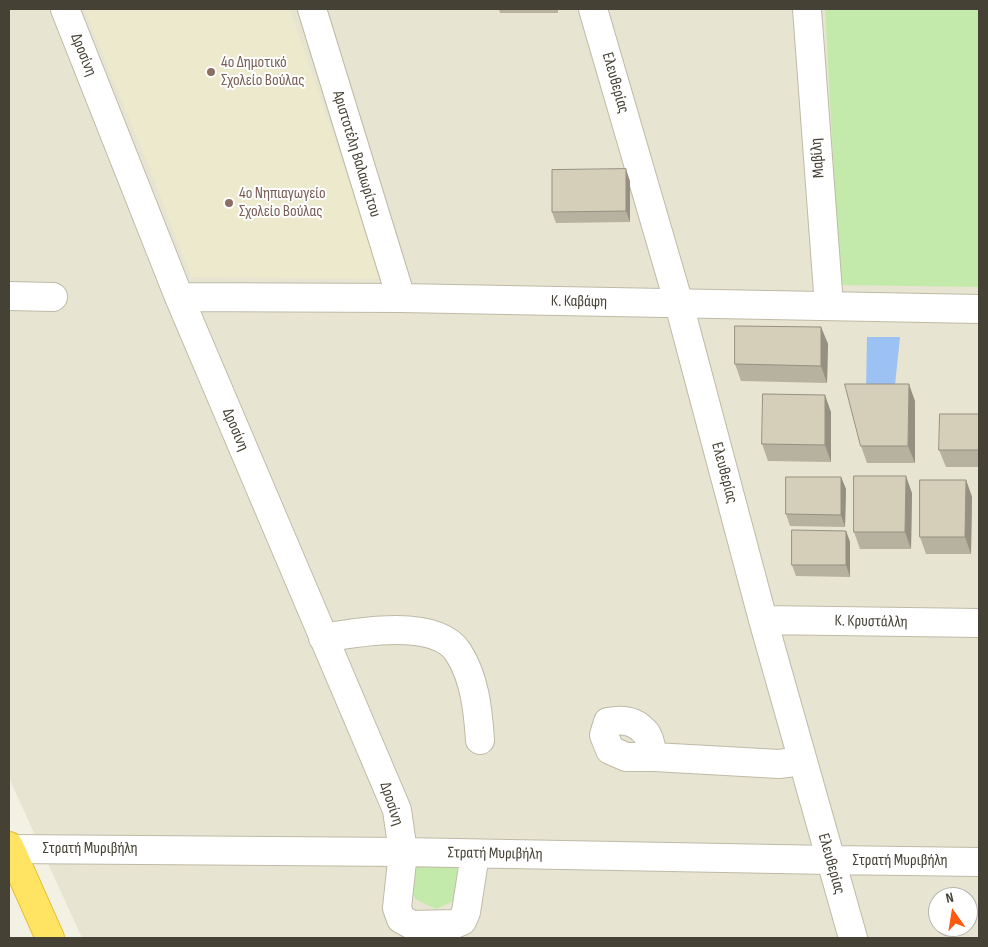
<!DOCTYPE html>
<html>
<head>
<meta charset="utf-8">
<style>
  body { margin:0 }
  #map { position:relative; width:988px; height:947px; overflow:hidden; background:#f3f1e4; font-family:"Sofia Sans Condensed",sans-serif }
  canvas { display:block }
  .frame { position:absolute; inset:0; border:10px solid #454134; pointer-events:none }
  .north { position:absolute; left:928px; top:887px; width:50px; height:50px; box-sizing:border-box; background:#fff; border:1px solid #b5b3ae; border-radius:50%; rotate:347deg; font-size:14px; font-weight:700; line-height:20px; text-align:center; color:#454134 }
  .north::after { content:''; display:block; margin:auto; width:18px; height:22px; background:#ff580f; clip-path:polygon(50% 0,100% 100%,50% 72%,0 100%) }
</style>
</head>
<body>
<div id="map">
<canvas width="988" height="947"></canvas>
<div class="frame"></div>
<div class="north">N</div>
</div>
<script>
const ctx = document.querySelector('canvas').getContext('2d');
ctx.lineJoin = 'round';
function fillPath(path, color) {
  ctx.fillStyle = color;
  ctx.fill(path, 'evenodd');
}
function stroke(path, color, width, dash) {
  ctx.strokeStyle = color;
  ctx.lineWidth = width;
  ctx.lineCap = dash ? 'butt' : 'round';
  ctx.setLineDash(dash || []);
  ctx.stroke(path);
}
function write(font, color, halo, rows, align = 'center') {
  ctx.font = font + ' "Sofia Sans Condensed",sans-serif';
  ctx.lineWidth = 4;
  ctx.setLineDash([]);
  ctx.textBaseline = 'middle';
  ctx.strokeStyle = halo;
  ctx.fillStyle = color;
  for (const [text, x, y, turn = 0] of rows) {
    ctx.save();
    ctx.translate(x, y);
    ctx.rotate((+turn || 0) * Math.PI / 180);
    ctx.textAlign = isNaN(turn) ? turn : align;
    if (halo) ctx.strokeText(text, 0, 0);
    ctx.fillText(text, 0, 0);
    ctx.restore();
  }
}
fillPath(new Path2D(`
  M9 9H979V938H82L9 778ZM938 897H968V927H938Z`), '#e7e4d2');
fillPath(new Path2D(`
  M84 9H290L382 279 191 277 151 172Z`), '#ede9cd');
fillPath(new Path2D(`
  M825 9H979V287L840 285Z
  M437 857 456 867 462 884 456 900 436 909 415 899 410 882 418 865Z`), '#c3eaaa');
fillPath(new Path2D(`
  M867 337H900L895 385 866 390Z`), '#9cc2f3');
const minor = new Path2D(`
  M65 9 179 297 397 810 403 852 397 908 401 919 412 925 455 924 462 921 466 912 475 854
  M312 9 401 298
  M593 9 679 304 763 620 853 938
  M807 9 829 306
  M9 296 53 297
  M179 297 401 298 979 309
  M763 620 979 623
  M323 638C358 632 436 618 458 652 475 678 478 711 480 740
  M654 757C651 750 650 736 644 731 634 720 622 719 608 722L604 735 610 750 626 757H654L779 764 803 761
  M10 849 403 852 830 860 979 862`);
const highway = new Path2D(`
  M9 846 50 938`);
stroke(minor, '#bfbaa6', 30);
stroke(highway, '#e4bd2c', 30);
stroke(minor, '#fff', 28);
stroke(highway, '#ffe363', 28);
fillPath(new Path2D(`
  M499 9H558V13H500Z
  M630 181V222L556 223 552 212Z
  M821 327 828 344 827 383 741 381 735 364Z
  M915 401V463H867L861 446Z
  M831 412V462L768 461 762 444Z
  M979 414V467H946L939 450Z
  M841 477 846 489 845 527 790 526 786 514Z
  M966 480 972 497 971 554H926L920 537Z
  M912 493 911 549H860L854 532Z
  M846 531 850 542V577L796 576 792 565Z`), '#b7b19f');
fillPath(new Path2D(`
  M626 169 630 181V222L626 211Z
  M821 327 828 344 827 383 821 366Z
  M909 384 915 401V463L908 446Z
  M825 395 831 412V462L825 445Z
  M906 476 912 493 911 549 905 532Z
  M841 477 846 489 845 527 841 515Z
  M966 480 972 497 971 554 965 537Z
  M846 531 850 542V577L846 565Z`), '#959082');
const building = new Path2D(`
  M626 169V211L552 212V170Z
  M735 326 821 327V366L735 364Z
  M845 384H909L908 446H861Z
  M763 394 825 395V445L762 444Z
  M940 414H979V450H939Z
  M854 476H906L905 532H854Z
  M786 477H841V515L786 514Z
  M920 480H966L965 537H920Z
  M792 530 846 531V565H792Z`);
fillPath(building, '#d5ceb9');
stroke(building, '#959082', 1);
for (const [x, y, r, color] of [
  [211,72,5,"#8d6e63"],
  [229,203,5,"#8d6e63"]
]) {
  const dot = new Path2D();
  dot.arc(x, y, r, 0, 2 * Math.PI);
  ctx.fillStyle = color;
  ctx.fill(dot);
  stroke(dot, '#fff', 2);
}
write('16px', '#454134', '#fff', [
  ["Δροσίνη",83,55,68],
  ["Ελευθερίας",615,83,74],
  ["Αριστοτέλη Βαλαωρίτου",356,154,73],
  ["Μαβίλη",818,158,-94],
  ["Κ. Καβάφη",579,302,1],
  ["Δροσίνη",235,430,67],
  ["Ελευθερίας",724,473,75],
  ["Κ. Κρυστάλλη",871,622,1],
  ["Δροσίνη",391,804,72],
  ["Στρατή Μυριβήλη",90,849],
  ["Στρατή Μυριβήλη",495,854,1],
  ["Στρατή Μυριβήλη",900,861],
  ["Ελευθερίας",831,864,74]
]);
write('16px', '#785e54', '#fff', [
  ["4ο Δημοτικό",221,63],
  ["Σχολείο Βούλας",221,81],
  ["4ο Νηπιαγωγείο",239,194],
  ["Σχολείο Βούλας",239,212]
], 'left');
</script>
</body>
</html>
